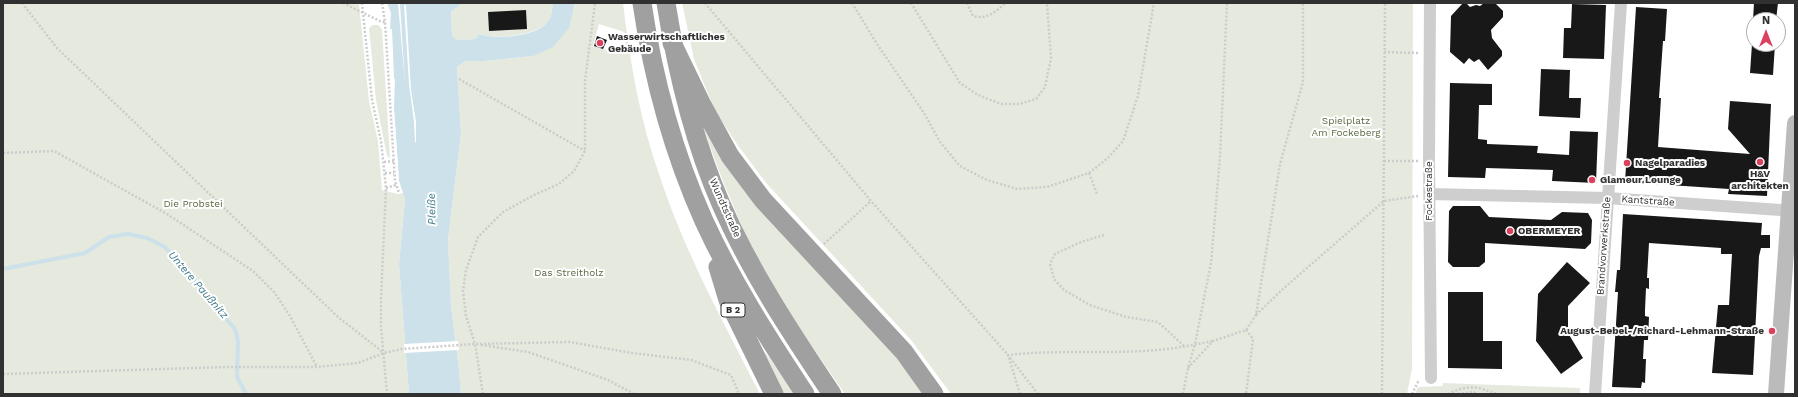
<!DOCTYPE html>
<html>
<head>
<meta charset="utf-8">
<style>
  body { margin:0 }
  #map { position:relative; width:1798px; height:397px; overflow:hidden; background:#fff; font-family:"Work Sans",sans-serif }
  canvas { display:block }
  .frame { position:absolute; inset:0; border:4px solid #313131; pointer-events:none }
  .north { position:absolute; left:1746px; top:12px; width:40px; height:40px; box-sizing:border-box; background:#fff; border:1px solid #adadad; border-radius:50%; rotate:0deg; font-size:11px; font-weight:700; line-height:16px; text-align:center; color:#313131 }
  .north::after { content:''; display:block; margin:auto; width:14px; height:18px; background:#db415e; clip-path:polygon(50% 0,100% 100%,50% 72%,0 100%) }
</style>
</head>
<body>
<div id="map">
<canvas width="1798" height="397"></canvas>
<div class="frame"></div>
<div class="north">N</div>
</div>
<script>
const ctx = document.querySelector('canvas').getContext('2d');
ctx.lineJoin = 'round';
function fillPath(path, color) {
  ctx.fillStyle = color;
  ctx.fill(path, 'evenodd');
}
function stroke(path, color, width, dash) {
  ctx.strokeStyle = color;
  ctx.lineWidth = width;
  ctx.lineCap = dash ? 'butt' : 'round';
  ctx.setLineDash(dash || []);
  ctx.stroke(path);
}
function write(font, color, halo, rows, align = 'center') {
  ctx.font = font + ' "Work Sans",sans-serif';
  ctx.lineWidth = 4;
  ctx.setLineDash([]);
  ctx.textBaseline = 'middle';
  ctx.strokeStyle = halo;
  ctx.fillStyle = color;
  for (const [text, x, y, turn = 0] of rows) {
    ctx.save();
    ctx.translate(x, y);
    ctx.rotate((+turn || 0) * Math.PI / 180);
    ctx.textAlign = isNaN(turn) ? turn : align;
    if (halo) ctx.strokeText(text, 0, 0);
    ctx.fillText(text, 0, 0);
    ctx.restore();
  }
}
fillPath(new Path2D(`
  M3 3H359L369 101 378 141 382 190 398 194 403 193 405 199 399 264 409 394H3Z
  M463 3H553C552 9 552 16 548 21 537 37 495 39 478 34L476 39 457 40 452 36 451 12Z
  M575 3H623C630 62 640 121 660 177 685 253 724 323 760 394H461L459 369 451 305 448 240 461 134 457 67 466 61H484L533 56 574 9ZM599 24 624 32 627 53 613 52 593 46Z
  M682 3H1413L1412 369 1407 394H951L911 340 767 184 739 147 715 111 694 59Z
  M373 25H378L382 29 390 158 387 156 376 100 369 28Z
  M695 103 819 268 928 394H845C816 351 784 309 760 264 734 212 713 158 695 103Z
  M751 336 769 357 794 394H781Z
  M1443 383 1580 388V394H1415L1418 387 1443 386Z`), '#e6eade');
fillPath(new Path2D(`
  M387 3H398L405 84 400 3H463L451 12 452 36 457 40 476 39 478 34C495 39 537 38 548 21 552 16 552 9 553 3H575L569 28 553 47 533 56 484 61H466L457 67 461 134 448 240 451 305 459 369 461 394H409L399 264 405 199 399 182 394 108 395 79 394 78 392 29H390L391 13ZM404 5H406L411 90 416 122V142H415L414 122 409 84Z`), '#cce1e9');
fillPath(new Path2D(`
  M392 110H394L399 181 403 193H401L397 182Z
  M458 341 459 350 404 353V344Z`), '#fff');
stroke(new Path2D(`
  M3 269 85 253 109 237 128 234 147 238 165 247 235 329 238 341 237 377 246 394`), '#cce1e9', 4);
fillPath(new Path2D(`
  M1463 3H1466L1470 7 1476 5 1480 6 1484 3H1495L1503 11V17L1491 30 1492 38 1502 51V56L1488 70 1479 59 1474 62 1469 58 1464 64 1450 52 1451 16Z
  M1754 3H1778L1776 20H1753Z
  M1572 4 1606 5 1604 59 1563 58 1564 28H1571Z
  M1636 7 1667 9 1665 41H1663L1659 98H1661L1658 147 1750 154 1728 129 1730 101 1771 104 1767 196 1728 194 1729 189 1625 182Z
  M526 10 527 29 489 31 488 12Z
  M597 36 607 40 603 49 594 46Z
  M1752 44H1775L1773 75 1750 73Z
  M1541 69 1570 70 1569 98H1581L1580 118 1539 116Z
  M1450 83 1492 84V105H1479L1478 139 1487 140V144L1538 146 1537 153 1569 155 1570 131 1598 132 1596 183 1552 181 1553 170 1486 168 1485 178 1448 177Z
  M1453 206H1480L1489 217 1551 220 1562 212 1588 213 1592 220 1591 243 1585 249 1485 243V262L1479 267H1453L1448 262 1449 211Z
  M1623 214 1762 223 1761 235H1770V248H1761L1759 256 1753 375 1712 373 1718 305H1729L1732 254H1721V248L1649 243 1647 278H1649V289L1646 288 1645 310V316L1649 317 1648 340H1644L1643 359H1646L1645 383 1642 382 1641 388 1612 387 1618 292H1615L1617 270H1620Z
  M1567 262 1590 283 1568 306V333L1583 358 1561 374 1536 341 1538 294Z
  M1448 292H1483V341H1502V369L1448 368Z`), '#181818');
stroke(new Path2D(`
  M22 3 57 48 338 317 384 353
  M343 3 382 22H385
  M362 3 372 100 381 141 386 188 381 298V326L387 394
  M382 3 385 22 395 181 399 193
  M705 3 871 201 1008 355 1038 394
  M852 3 877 44 924 113 940 142 960 166 987 180 1017 189 1047 187 1089 173 1108 158 1123 141 1138 96 1154 3
  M911 3 960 83 978 95 1001 104H1019L1036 99 1045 87 1051 58 1047 3
  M967 3 973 16C986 20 996 12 1005 3
  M1384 52 1419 53
  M459 79 585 151
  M3 153 54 151 167 214 253 271 274 292 290 316 317 367
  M1384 161H1418
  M384 162 394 161
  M385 173H394
  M1089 173 1097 194
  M386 188 396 185
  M1104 235 1081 242 1055 254 1050 264 1054 279 1064 290 1090 305 1126 317 1158 322 1184 346
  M824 244 871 201
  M1256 315 1284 288 1384 201 1418 196
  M1246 330 1253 339 1246 394
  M481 345 528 352 608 380 634 394
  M1188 368 1213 341 1246 330 1256 315 1280 164 1303 82V3
  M3 374 225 367H317L358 363 384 353 402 349 475 344 570 342 632 353 691 360 731 375 739 394
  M483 394 475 344 466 316 463 291 466 270 478 237 503 212 534 195 559 184 574 171 585 151V81L595 3
  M1020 394 1008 355C1061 349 1115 355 1168 349 1183 347 1198 344 1213 341
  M1183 394 1188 368 1195 344 1211 263 1220 157 1227 3
  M1382 394 1385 3
  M1412 394 1418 382H1420
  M1448 394C1458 389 1470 385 1482 389 1488 391 1492 393 1500 394
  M1458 394 1474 392 1475 394`), '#cbcbcb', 2.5, [2, 2]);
stroke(new Path2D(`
  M1430 3 1429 160 1431 378
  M1430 194 1607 198 1795 211
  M1595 394 1621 3`), '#cecece', 12);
stroke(new Path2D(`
  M1776 394 1795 123`), '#bbb', 16);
stroke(new Path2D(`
  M642 3C653 78 673 152 704 221 732 282 768 338 805 394
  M666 3C677 72 693 140 721 204 750 271 791 333 832 394
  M672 43 701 103 730 156 763 200 904 352 934 394
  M718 267 728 300 774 394`), '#a0a0a0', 19);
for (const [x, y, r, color] of [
  [600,43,4,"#db415e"],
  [1760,162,4,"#db415e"],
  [1627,163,4,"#db415e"],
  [1592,180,4,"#db415e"],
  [1510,231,4,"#db415e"],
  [1772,331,4,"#db415e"]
]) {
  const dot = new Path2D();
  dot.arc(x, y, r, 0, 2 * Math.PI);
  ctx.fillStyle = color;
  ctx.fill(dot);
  stroke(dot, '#fff', 1.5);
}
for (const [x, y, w] of [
  [733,310,24]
]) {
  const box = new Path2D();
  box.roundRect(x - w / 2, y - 7, w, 14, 3);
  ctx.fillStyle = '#fff';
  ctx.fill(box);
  stroke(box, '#313131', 1);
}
write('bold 9px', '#313131', null, [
  ["B 2",733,310]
]);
write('bold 10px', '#313131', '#fff', [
  ["Wasserwirtschaftliches",608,37],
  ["Gebäude",608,49],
  ["Nagelparadies",1635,163],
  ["H&V",1760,174,"center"],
  ["architekten",1760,186,"center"],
  ["Glamour Lounge",1600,180],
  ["OBERMEYER",1518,231],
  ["August-Bebel-/Richard-Lehmann-Straße",1764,331,"right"]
], 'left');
write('10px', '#596b41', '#fff', [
  ["Spielplatz",1346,121],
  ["Am Fockeberg",1346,133],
  ["Die Probstei",193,204],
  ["Das Streitholz",569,273]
]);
write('10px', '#313131', '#fff', [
  ["Fockestraße",1429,191,-90],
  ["Kantstraße",1648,201,4],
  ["Wundtstraße",725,208,66],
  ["Brandvorwerkstraße",1604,246,-86]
]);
write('italic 11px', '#447b8f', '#fff', [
  ["Pleiße",432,209,-91],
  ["Untere Paußnitz",198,285,49]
]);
</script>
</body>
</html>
